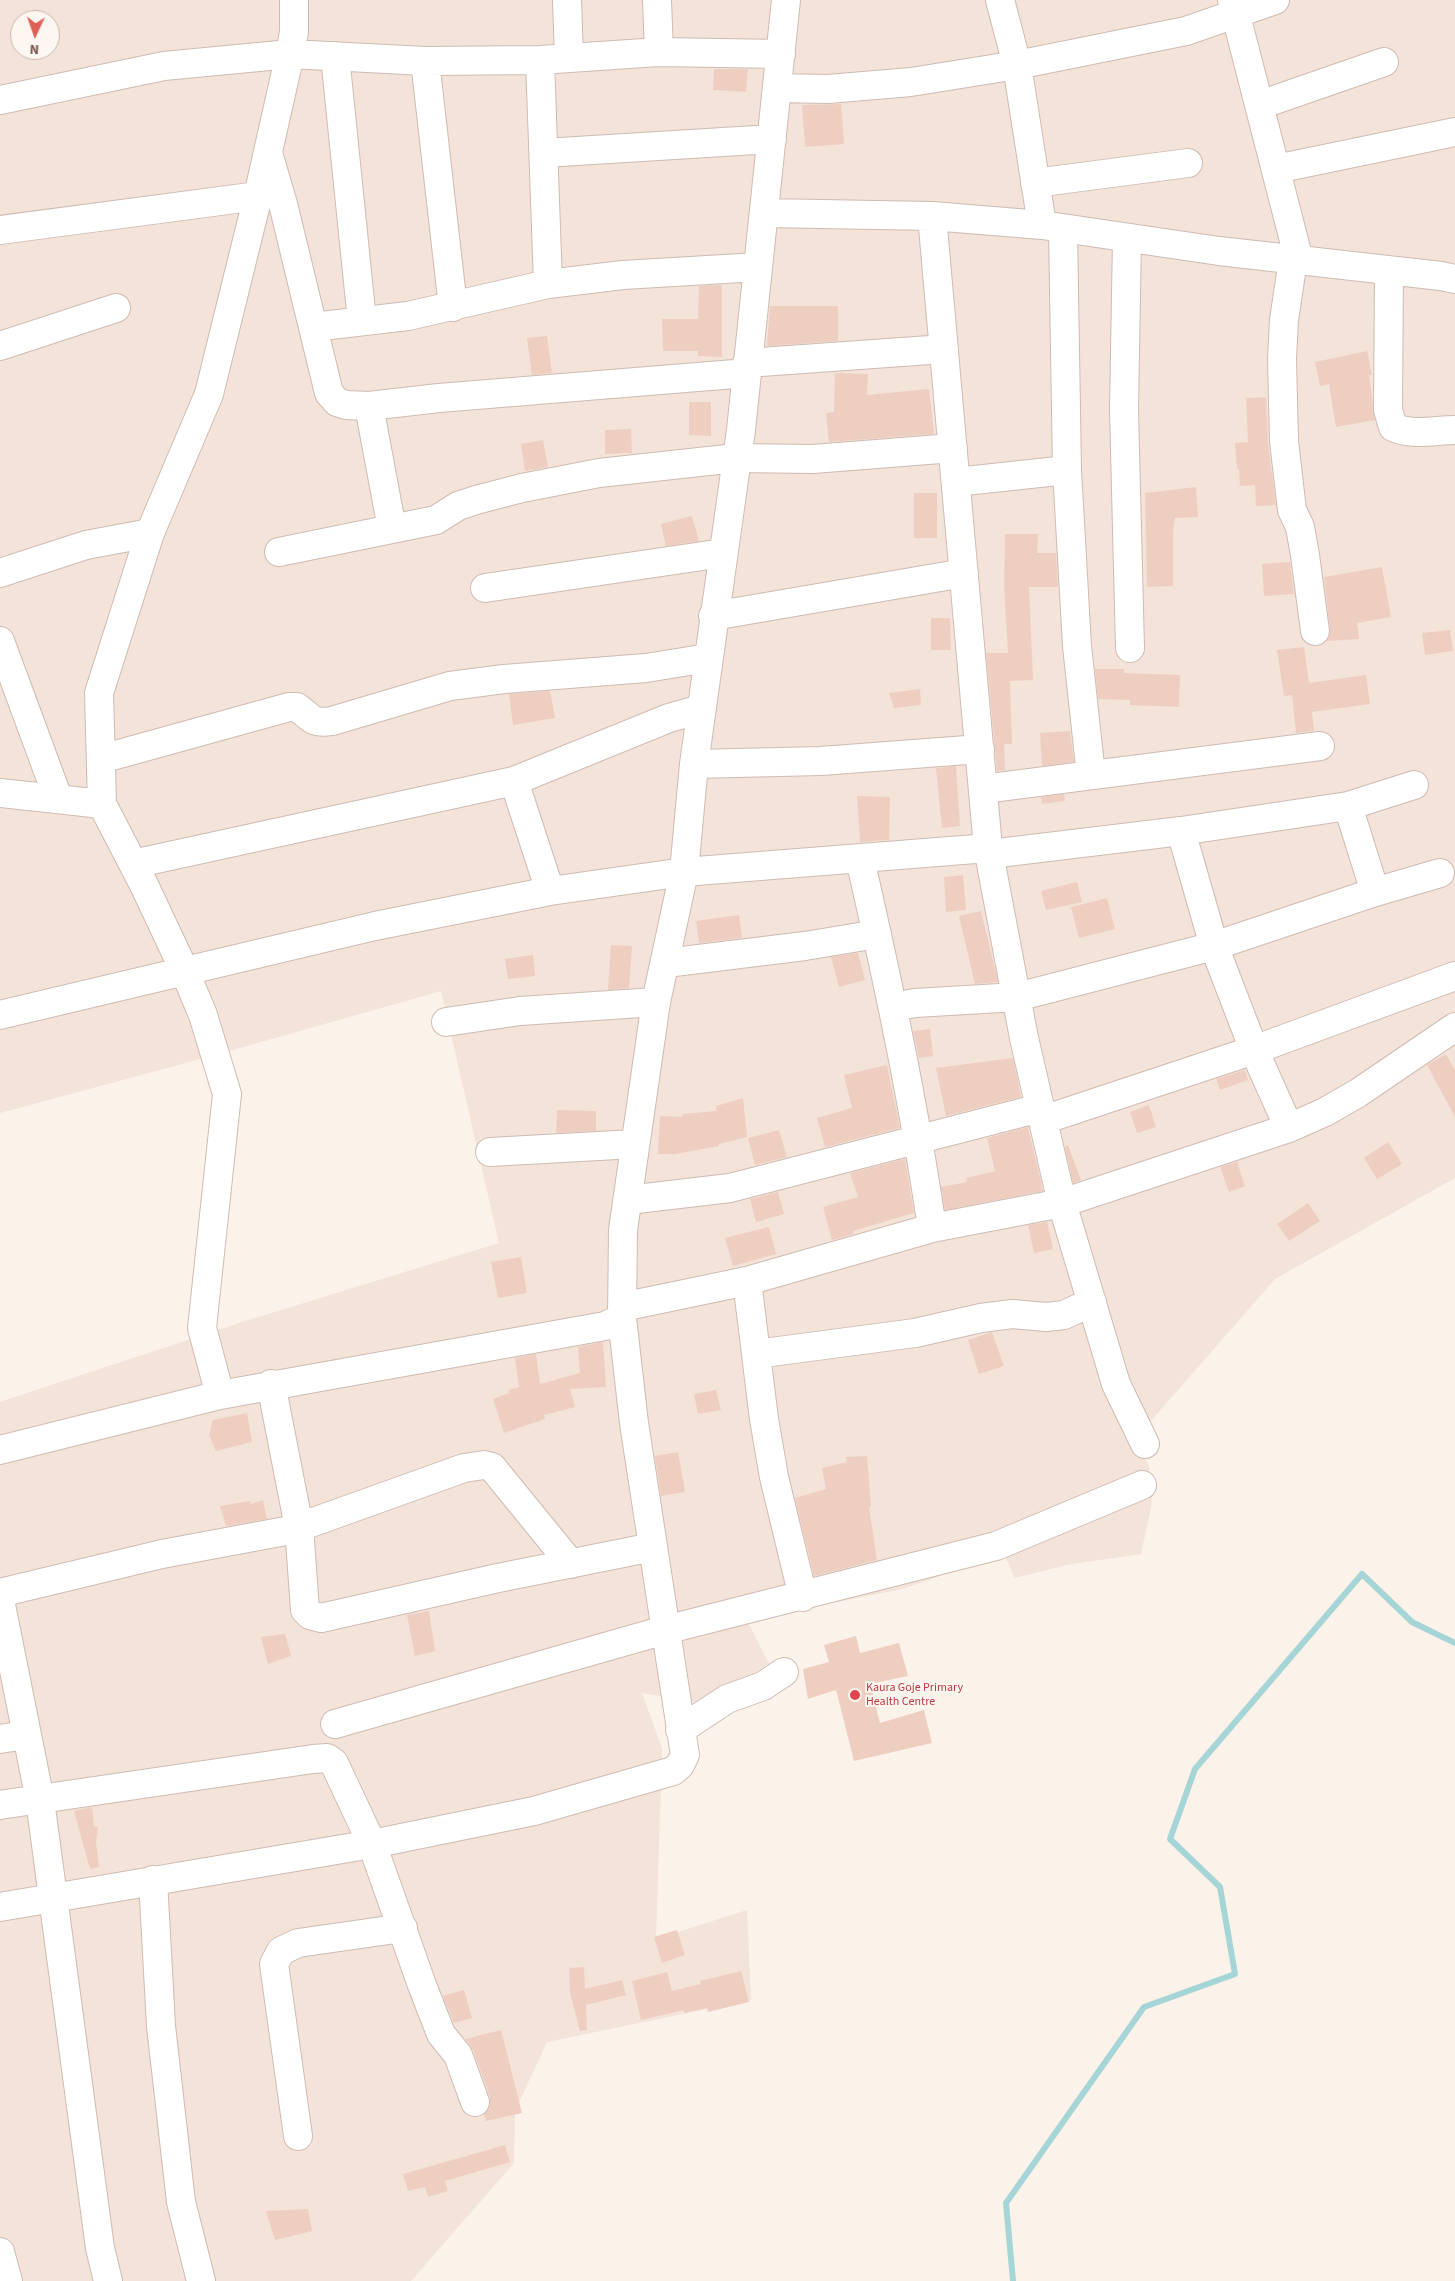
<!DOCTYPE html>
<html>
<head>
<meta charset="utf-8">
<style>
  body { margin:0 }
  #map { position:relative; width:1455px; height:2281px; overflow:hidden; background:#fbf2e9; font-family:"Source Sans 3",sans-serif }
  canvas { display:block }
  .north { position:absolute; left:10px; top:10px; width:50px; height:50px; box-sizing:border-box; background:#fef6f0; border:1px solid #c7b6af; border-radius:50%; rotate:183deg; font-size:14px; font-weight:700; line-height:20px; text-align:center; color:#75564e }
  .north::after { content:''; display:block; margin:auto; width:18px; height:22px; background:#de6056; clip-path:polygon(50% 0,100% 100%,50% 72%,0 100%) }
</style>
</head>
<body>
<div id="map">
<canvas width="1455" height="2281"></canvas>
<div class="north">N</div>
</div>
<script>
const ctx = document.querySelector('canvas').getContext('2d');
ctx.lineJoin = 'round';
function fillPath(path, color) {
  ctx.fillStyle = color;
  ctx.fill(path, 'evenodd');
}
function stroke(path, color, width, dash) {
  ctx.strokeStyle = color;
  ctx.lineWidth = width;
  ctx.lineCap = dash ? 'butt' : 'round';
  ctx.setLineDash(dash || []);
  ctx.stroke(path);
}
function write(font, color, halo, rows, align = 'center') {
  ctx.font = font + ' "Source Sans 3",sans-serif';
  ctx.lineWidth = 4;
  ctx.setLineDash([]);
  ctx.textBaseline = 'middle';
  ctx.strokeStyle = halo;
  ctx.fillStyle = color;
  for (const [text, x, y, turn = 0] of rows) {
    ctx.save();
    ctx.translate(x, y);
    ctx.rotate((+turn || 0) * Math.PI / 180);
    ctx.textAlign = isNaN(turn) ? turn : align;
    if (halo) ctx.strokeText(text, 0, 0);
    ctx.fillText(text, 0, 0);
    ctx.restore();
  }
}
fillPath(new Path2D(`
  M0 0H1455V1178L1275 1279 1137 1437 1149 1467 1152 1502 1141 1554 1066 1565 1015 1578 1004 1554 902 1589 747 1620 769 1664 705 1704 642 1693 662 1748 656 1939 747 1910 751 2000 547 2042 515 2111 514 2163 411 2281H0V1402L239 1323 499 1243 441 991 208 1057 0 1113ZM20 20H50V50H20Z`), '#f3e3d8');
stroke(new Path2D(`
  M1013 2281 1006 2203 1144 2007 1235 1974 1220 1887 1170 1839 1195 1769 1362 1574 1412 1622 1455 1643`), '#a5d5d6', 6);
fillPath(new Path2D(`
  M714 69H748L746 92 713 90Z
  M841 104 844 144 805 147 802 105Z
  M722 285V357L698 356V351H663L662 319H698L699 286Z
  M770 306H838V341L767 346Z
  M547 336 552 373 532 375 527 338Z
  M1367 351 1372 375H1369L1375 420 1336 427 1329 384 1320 386 1315 362Z
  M835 373 868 374 867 395 929 389 934 434 829 442 826 413 834 412Z
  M1266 397 1268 443 1276 505 1256 506 1255 485 1240 486 1239 469H1237L1235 443 1248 442 1246 398Z
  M689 402H711V436L689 435Z
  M631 429 632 453 605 454V430Z
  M543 440 548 467 525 471 521 444Z
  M1196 487 1198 517 1175 518 1173 532V586L1147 587 1145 493Z
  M914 493H937V538H914Z
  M692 516 699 541 666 546 661 524Z
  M1005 534H1038L1037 553H1056L1058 587H1029L1033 680 1010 681 1012 744H1004L1005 770 997 771 986 653H1008L1004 586Z
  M1290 562 1294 594 1264 596 1262 564Z
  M1382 567 1391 617 1357 623 1359 639 1326 641 1330 629 1324 577Z
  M931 618H950L951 650H931Z
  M1450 630 1453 651 1425 655 1422 633Z
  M1304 647 1309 683 1366 675 1370 704 1312 712 1314 731 1296 733 1292 695 1284 696 1277 650Z
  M1095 669H1124V673L1180 675 1179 707 1130 705V700L1098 699Z
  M920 689 921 705 894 708 889 693Z
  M550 691 555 718 513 725 509 694Z
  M1070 731 1074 762 1042 766 1040 733Z
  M956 766 960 826 942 828 936 768Z
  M1064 794 1065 801 1042 804 1041 797Z
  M857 796 890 797 889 840 860 842Z
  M963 875 966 910 946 912 944 877Z
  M1077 882 1082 902 1046 910 1041 891Z
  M1107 898 1115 929 1079 938 1071 907Z
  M981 911 997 977 998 982 975 984 959 916Z
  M739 915 742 938 699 943 696 921Z
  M611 945 632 946 629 988 608 990Z
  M858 953 865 980 839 987 831 957Z
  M533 955 535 976 508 979 505 959Z
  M930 1029 933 1056 919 1058 913 1031Z
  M1446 1054 1455 1070V1117L1427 1065Z
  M1013 1058 1021 1097 946 1116 936 1068Z
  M887 1065 900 1128 825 1147 817 1118 852 1108 844 1075Z
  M1245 1070 1248 1080 1220 1090 1216 1079Z
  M743 1098 747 1137 719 1144V1146L676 1154H658L660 1116 682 1117 683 1114 717 1111 716 1106Z
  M1149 1105 1156 1127 1137 1133 1130 1112Z
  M557 1110 596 1111V1131L556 1133Z
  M1028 1127 1043 1191 945 1210 941 1187 967 1182 966 1178 995 1171 987 1138Z
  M779 1130 787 1157 755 1165 748 1138Z
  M1388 1142 1402 1164 1377 1179 1364 1158Z
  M1068 1145 1081 1180 1073 1183 1065 1147Z
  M905 1159 914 1213 853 1231 854 1234 832 1240 823 1207 858 1197 850 1173Z
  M1237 1162 1245 1186 1229 1192 1220 1167Z
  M778 1192 784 1214 756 1222 750 1199Z
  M1308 1203 1320 1221 1289 1241 1277 1224Z
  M1047 1222 1053 1249 1034 1253 1028 1225Z
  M769 1227 776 1254 733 1266 725 1238Z
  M521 1257 527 1293 498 1298 491 1262Z
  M992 1332 1004 1366 979 1374 968 1340Z
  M603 1342 606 1387 570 1389 575 1407 544 1415 545 1419 504 1433 493 1399 509 1393V1390L519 1387 515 1358 536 1354 540 1384 580 1373 578 1347Z
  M716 1390 721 1410 698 1414 694 1394Z
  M247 1413 252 1442 216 1451 209 1435 213 1420Z
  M678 1452 685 1492 661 1496 655 1456Z
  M867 1456 871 1507H869L877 1560 814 1576 795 1498 826 1489 822 1468 847 1462 846 1457Z
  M263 1500 267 1519 226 1526 220 1506 250 1501 251 1504Z
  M429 1611 435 1651 415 1656 407 1615Z
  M285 1634 291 1656 268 1664 261 1637Z
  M856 1636 860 1653 899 1643 908 1676 870 1684 880 1723 924 1710 932 1743 854 1761 836 1690 808 1699 803 1669 829 1662 824 1645Z
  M92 1807 94 1827H98L96 1842 99 1867 90 1869 74 1811Z
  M677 1930 685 1955 662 1963 654 1937Z
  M584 1967 585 1989 622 1980 626 1995 586 2005 587 2030 580 2031 570 1993 569 1968Z
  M741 1971 749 2002 708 2012 707 2008 684 2013V2010L641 2020 632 1981 667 1972 672 1991 701 1984 700 1981Z
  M464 1990 472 2018 454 2023 443 1996Z
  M501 2030 522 2113 486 2121 484 2114 490 2105V2097L473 2050 466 2039Z
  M505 2145 510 2162 445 2181 448 2191 428 2197 425 2187 408 2191 403 2174Z
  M308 2209 312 2231 275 2240 266 2211Z`), '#efcec2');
const minor = new Path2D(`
  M567 0 569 58
  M657 0 659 52
  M1000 0 1017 65 1042 225
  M1232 0 1299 260
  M335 56 362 321
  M540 60 548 284
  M425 61 453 307
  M778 88 828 89 911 82 1017 65 1186 31 1275 0
  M0 100 164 66 290 54 425 61 540 60 659 52 781 54
  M1260 105 1384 62
  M268 153 283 204 329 393 337 402 346 405 369 406 439 398 747 373
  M544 153 772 139
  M1276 169 1455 132
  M1035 183 1188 163
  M765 213 932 216 1042 225 1219 251 1441 276 1455 279
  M932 216 988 848 1024 1038 1062 1203 1116 1384 1145 1444
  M1063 229 1067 470 1077 646 1091 775
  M0 230 258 196
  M1127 238 1124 410 1130 648
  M1293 260 1284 320 1282 359 1284 441 1292 510 1300 527 1305 555 1315 631
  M1389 270 1388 410 1393 427C1412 436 1435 430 1455 430
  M313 327 408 316 548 284 623 275 758 267
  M0 346 116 308
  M747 363 944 349
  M369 406 392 529
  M956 482 1067 470
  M279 552 436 520 458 506 476 500 522 488 599 473 736 458 813 459 953 448
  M0 573 86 545 150 533
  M485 588 723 553
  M713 616 964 573
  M0 641 58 798
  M101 759 289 707H297C312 718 311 724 332 721L450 686 504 679 646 668 708 658
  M694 764 821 761 980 749
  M514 781 550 891
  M983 789 1320 746
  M0 793 102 804
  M1348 806 1375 892
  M1181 831 1214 946 1254 1050 1289 1128
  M990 854 1181 831 1348 806 1414 785
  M860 859C888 982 914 1104 932 1228
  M133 864 514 781 669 718 701 709
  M666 963 805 946 877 934
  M894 1011 899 1006 915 1003 1017 997 1214 946 1375 892 1440 873
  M0 1015 375 926 550 891 684 872 988 848
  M446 1022 520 1011 656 1002
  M1043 1120 1254 1050 1455 976
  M490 1152 635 1144
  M628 1200 730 1188 1040 1108
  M747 1281 764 1419 774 1477 803 1597
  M622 1307 747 1281 932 1228 1062 1203 1289 1128 1325 1112 1358 1093 1455 1027
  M756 1354 915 1333 981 1318 1012 1314 1046 1317 1064 1315 1092 1302
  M271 1384 299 1527 305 1610 310 1615 321 1618 498 1578 653 1547
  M220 1395 202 1328 227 1094 203 1015 185 972 144 885 102 804 99 693 150 533 209 394 258 196 290 54 294 32V0
  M0 1450 220 1395 605 1326 622 1318 623 1230 656 1002 684 872 694 764 741 430 786 0
  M0 1593 162 1554 291 1530 464 1468 484 1465 492 1467 571 1564
  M0 1600 40 1800 100 2248 108 2281
  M335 1724 665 1630 996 1546 1142 1485
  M680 1730 727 1699 763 1686 784 1672
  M0 1739 26 1735
  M0 1805 313 1759 327 1758 334 1763 372 1844 422 1985 441 2034 458 2055 475 2102
  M153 1880 161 2026 181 2202 201 2281
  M0 1907 372 1844 534 1811 673 1771 680 1765 685 1755 634 1423 622 1318
  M298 2136 274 1964 281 1951 298 1943 403 1928
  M0 2252 8 2281`);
stroke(minor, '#cfbbb2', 30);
stroke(minor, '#fff', 28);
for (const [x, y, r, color] of [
  [855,1695,6,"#e0444e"]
]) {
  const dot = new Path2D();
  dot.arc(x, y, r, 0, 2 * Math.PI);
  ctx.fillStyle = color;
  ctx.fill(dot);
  stroke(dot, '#fef6f0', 2);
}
write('12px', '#be3a42', '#fef6f0', [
  ["Kaura Goje Primary",866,1688],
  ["Health Centre",866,1702]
], 'left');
</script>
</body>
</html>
